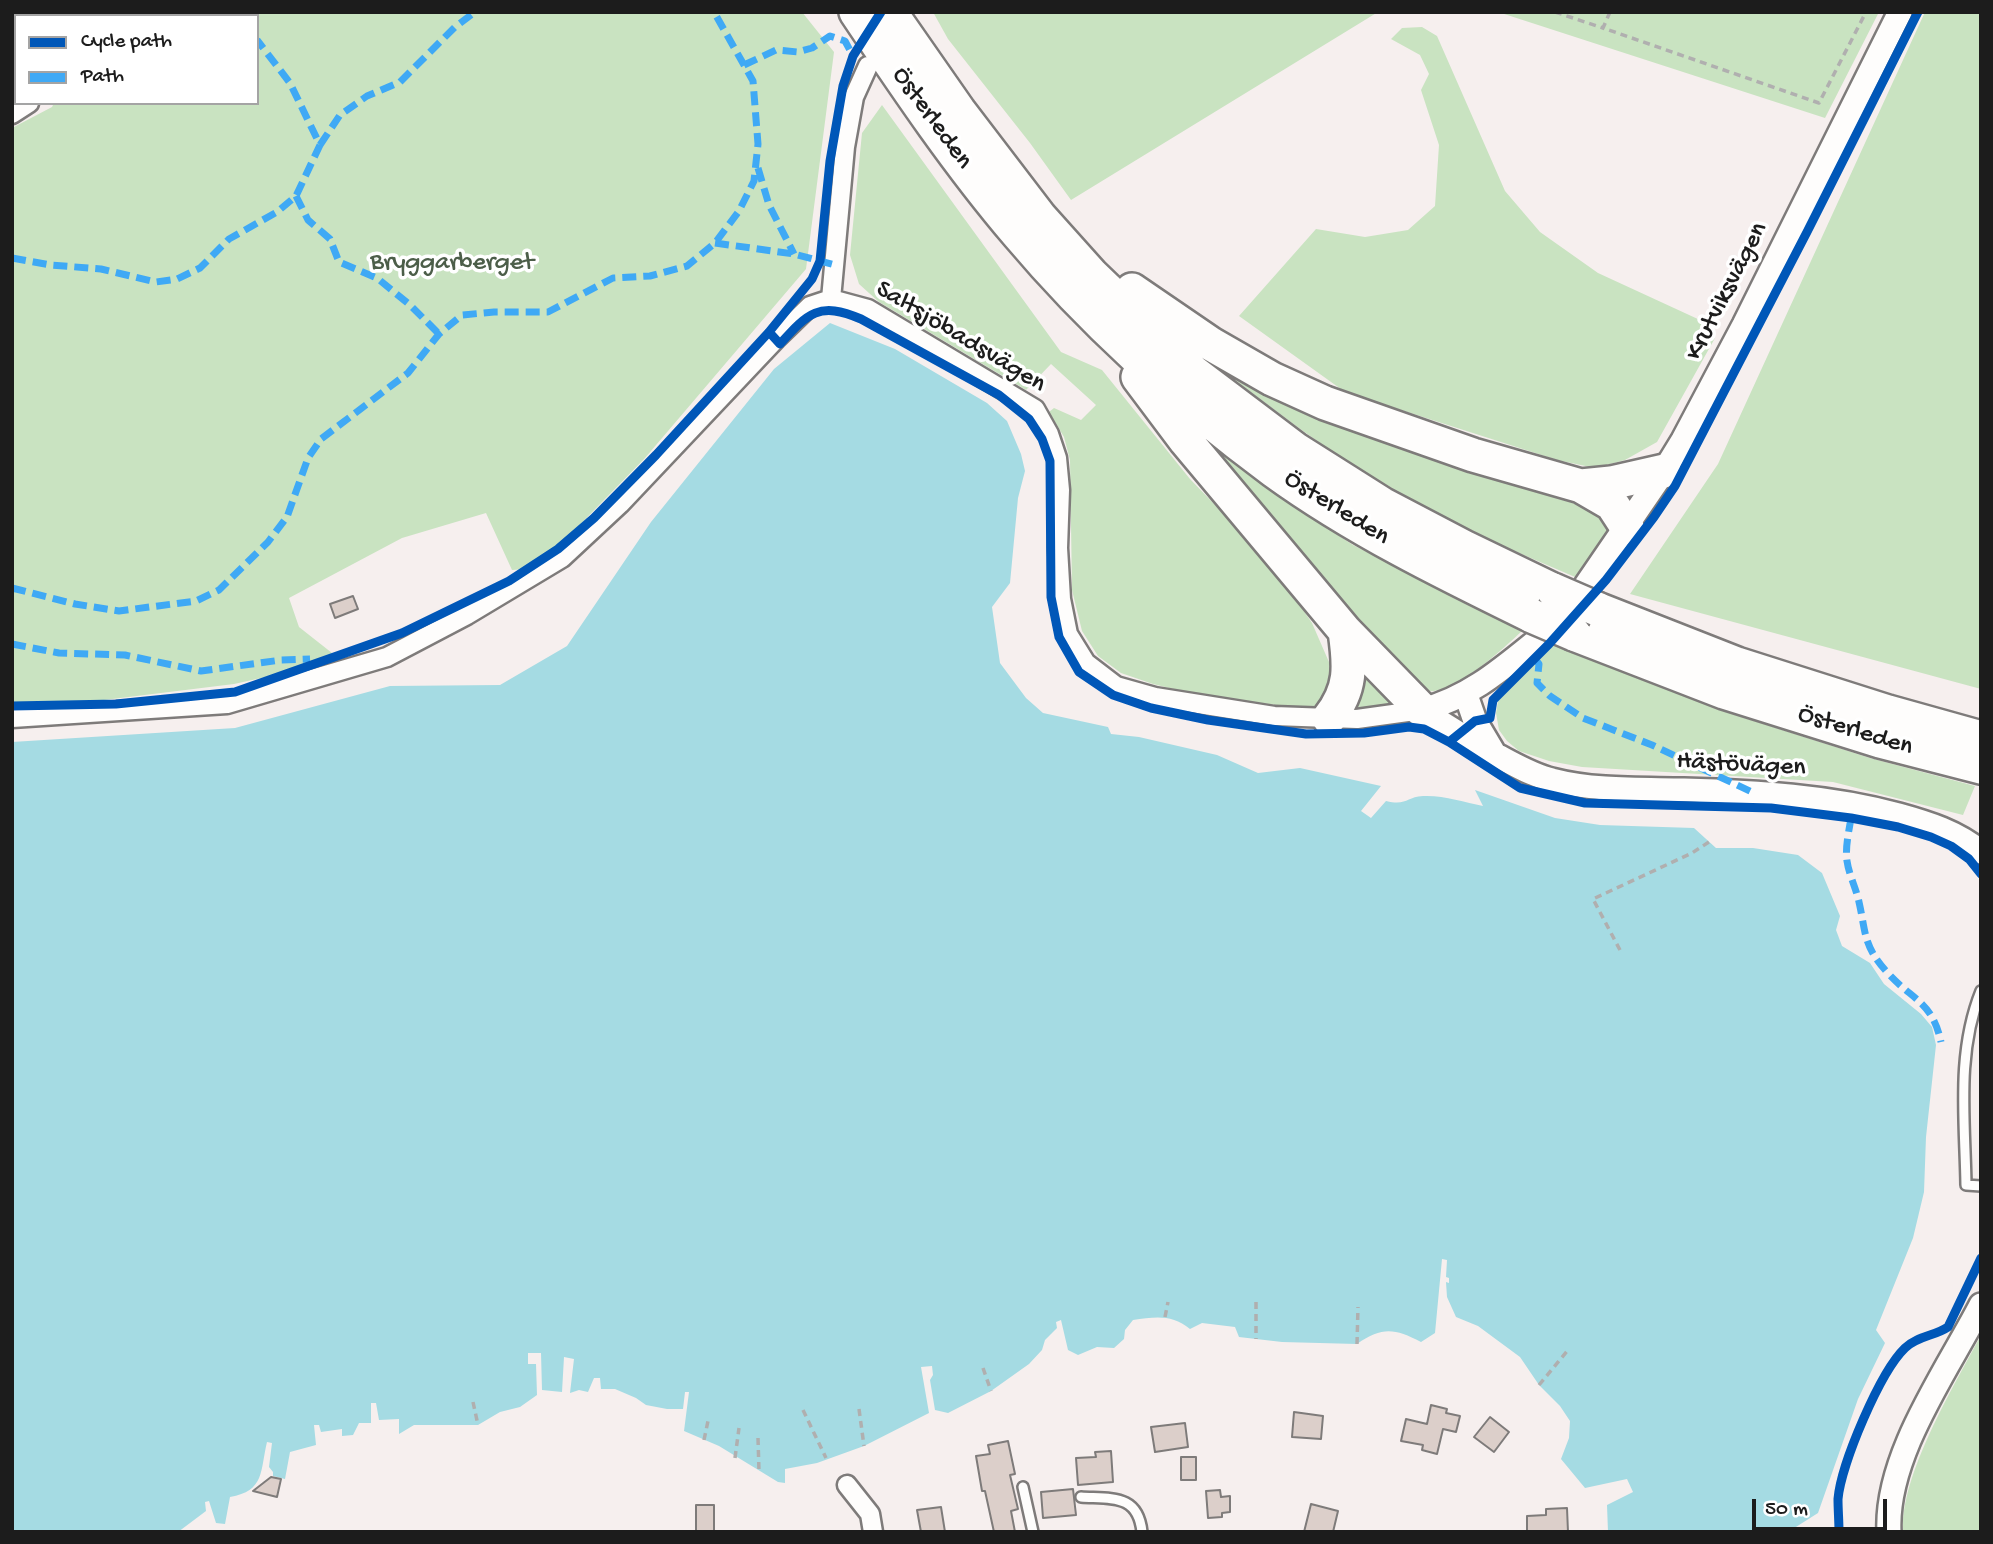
<!DOCTYPE html>
<html>
<head>
<meta charset="utf-8">
<style>
  body { margin:0 }
  #map { position:relative; width:1993px; height:1544px; overflow:hidden; background:#f6efee; font-family:"Gochi Hand",sans-serif }
  canvas { display:block }
  .frame { position:absolute; inset:0; border:14px solid #1c1c1c; pointer-events:none }
  .legend { position:absolute; left:14px; top:14px; width:245px; height:91px; box-sizing:border-box; background:#fff; border:2px solid #a4a4a4; margin:0; padding:9px 12px; list-style:none; font-size:21px; color:#1c1c1c }
  .legend li { display:flex; align-items:center; gap:14px; height:35px }
  .legend b { width:35px; border:2px solid #a4a4a4 }
  .scale { position:absolute; left:1752px; top:1499px; width:135px; height:32px; box-sizing:border-box; border:4px solid #1c1c1c; border-top:0; padding-left:9px; font-size:21px; line-height:24px; white-space:nowrap; color:#1c1c1c; -webkit-text-stroke:5px #fff; paint-order:stroke }
</style>
</head>
<body>
<div id="map">
<canvas width="1993" height="1544"></canvas>
<div class="frame"></div>
<ul class="legend">
<li><b style="height:9px;background:#0057b8"></b>Cycle path</li>
<li><b style="height:9px;background:#3fa9f5"></b>Path</li>
</ul>
<div class="scale">50 m</div>
</div>
<script>
const ctx = document.querySelector('canvas').getContext('2d');
ctx.lineJoin = 'round';
function fillPath(path, color) {
  ctx.fillStyle = color;
  ctx.fill(path, 'evenodd');
}
function stroke(path, color, width, dash) {
  ctx.strokeStyle = color;
  ctx.lineWidth = width;
  ctx.lineCap = dash ? 'butt' : 'round';
  ctx.setLineDash(dash || []);
  ctx.stroke(path);
}
function write(font, color, halo, rows, align = 'center') {
  ctx.font = font + ' "Gochi Hand",sans-serif';
  ctx.lineWidth = 7;
  ctx.setLineDash([]);
  ctx.textBaseline = 'middle';
  ctx.strokeStyle = halo;
  ctx.fillStyle = color;
  for (const [text, x, y, turn = 0] of rows) {
    ctx.save();
    ctx.translate(x, y);
    ctx.rotate((+turn || 0) * Math.PI / 180);
    ctx.textAlign = isNaN(turn) ? turn : align;
    if (halo) ctx.strokeText(text, 0, 0);
    ctx.fillText(text, 0, 0);
    ctx.restore();
  }
}
fillPath(new Path2D(`
  M148 12H802L834 52 806 269 645 458 561 544 524 569 512 570 486 513 402 538 289 598 299 627 332 653 316 666 234 684 88 702H12V128L52 107 54 103H257V16H146Z
  M933 12H1378L1071 200 1030 143 948 39Z
  M1498 12H1879L1825 118Z
  M1925 12H1981V689L1630 594 1718 464Z
  M1422 27 1437 36 1505 191 1540 232 1598 273 1700 320 1715 338 1657 442 1625 460 1595 468 1557 460 1345 392 1239 316 1316 229 1365 237 1408 230 1435 206 1439 145 1421 90 1429 74 1420 55 1391 39 1402 28Z
  M882 105 1061 352 1102 370 1190 479 1273 565 1312 623 1332 669V694L1324 705 1310 709 1202 696 1153 684 1121 673 1098 656 1082 631 1072 590 1070 460 1064 437 1049 412 1054 408 1081 420 1096 405 1051 364 1026 390 879 302 859 284 850 255 862 133Z
  M1217 366 1320 417 1395 445 1584 500 1601 510 1610 529 1575 577C1513 550 1450 525 1392 490 1330 453 1274 410 1217 366Z
  M1198 435 1267 488 1353 545 1523 630C1503 649 1462 687 1434 691 1429 692 1423 689 1418 688L1345 611Z
  M1555 644 1720 710 1870 758 1975 786 1963 815 1833 782 1582 767 1549 761 1519 751 1507 741 1499 730 1496 713 1499 695Z
  M1358 658 1397 703 1393 706 1347 708Z
  M1981 1335V1532H1903C1900 1475 1954 1386 1981 1335Z`), '#c9e3c1');
fillPath(new Path2D(`
  M830 323 895 349 987 403 1007 421 1021 454 1025 471 1018 498 1010 583 992 607 1000 663 1026 698 1043 713 1108 727 1111 734 1139 737 1217 755 1258 773 1300 768 1381 786 1361 811 1371 818 1386 801C1407 806 1406 797 1423 796 1443 795 1464 802 1483 806L1475 790 1555 818 1600 825 1694 828 1716 848H1753L1798 855 1822 873 1840 916 1836 930 1842 946 1870 963 1884 984 1921 1014 1932 1027 1936 1045 1926 1137 1924 1192 1913 1238 1876 1330 1885 1343 1858 1399 1818 1513 1788 1532H1608L1607 1505 1633 1492 1627 1479 1585 1488 1561 1459 1569 1438 1570 1421 1560 1406 1539 1385 1520 1357 1478 1326 1456 1317 1447 1297 1446 1282 1449 1283V1278L1446 1277 1447 1260 1442 1259 1435 1333 1421 1342C1395 1329 1383 1326 1357 1344L1282 1342 1239 1337 1235 1327 1202 1323 1190 1329C1172 1314 1155 1317 1133 1320L1125 1330 1124 1339 1114 1348 1097 1347 1078 1355 1068 1350 1061 1320 1056 1322 1057 1328 1045 1340 1042 1350 1029 1364 991 1391 948 1413 935 1410 930 1380 933 1375 932 1366 921 1367 929 1413 864 1446 817 1463 785 1469V1483L778 1482 719 1446 684 1431 689 1392H685L683 1409H667L646 1405 636 1398 615 1389H601L600 1378H594L588 1392 579 1390 570 1393 574 1359 564 1357 562 1392 542 1390 541 1353H528V1364H536L537 1395 520 1407 500 1412 478 1425H414L399 1434V1419L379 1420 376 1403H371V1423H359L353 1435 342 1436V1429L321 1432 319 1425H314L316 1445 290 1452 285 1479 273 1476V1472L269 1467 272 1443 267 1442C260 1471 265 1491 230 1497L225 1524 216 1523 209 1501 205 1502 206 1511 178 1532H12V742L235 728 390 686 500 685 567 646 651 522 774 369Z`), '#a5dbe3');
const building = new Path2D(`
  M353 596 358 609 335 618 330 604Z
  M1431 1405 1447 1409 1446 1413 1460 1416 1456 1432 1443 1429 1437 1454 1422 1450 1423 1445 1401 1441 1406 1419 1427 1424Z
  M1294 1412 1323 1416 1321 1439 1292 1437Z
  M1490 1417 1509 1432 1494 1452 1474 1437Z
  M1185 1423 1188 1447 1155 1452 1151 1427Z
  M1008 1441 1015 1474 1010 1475 1018 1509 1011 1511 1015 1532H994L985 1491H982L976 1456 990 1454 988 1445Z
  M1111 1451 1113 1482 1078 1485 1076 1458 1096 1457 1095 1452Z
  M1181 1457H1196V1480H1181Z
  M271 1477 281 1479 277 1497 253 1491Z
  M1073 1489 1076 1515 1043 1518 1041 1492Z
  M1220 1490 1221 1497 1230 1496V1512L1222 1513V1517L1208 1518 1206 1491Z
  M1311 1504 1338 1511 1333 1532H1304Z
  M696 1505H714V1532H696Z
  M941 1507 945 1532H921L917 1510Z
  M1567 1508 1568 1532H1527V1516L1546 1515V1509Z`);
fillPath(building, '#dccfca');
stroke(building, '#7e7b7a', 2);
const service = new Path2D(`
  M1981 991C1956 1053 1965 1120 1966 1185L1981 1186
  M1023 1487 1033 1532
  M1081 1497C1112 1499 1138 1494 1142 1532`);
const minor = new Path2D(`
  M90 16 92 12
  M12 114 29 103
  M831 299 845 147 854 97 868 66
  M12 718 227 704 387 657 467 615 562 558 620 504 776 339 810 306 831 299 868 309 1035 409 1049 434 1057 458 1060 490 1058 548 1061 599 1068 634 1086 663 1116 686 1155 697 1274 716 1357 719 1422 710
  M847 1485 870 1514 873 1532`);
const tertiary = new Path2D(`
  M1586 585 1664 471 1683 440 1744 325 1900 12
  M1466 695 1475 721 1494 753
  M1422 710C1446 726 1469 740 1494 754 1514 764 1531 775 1552 780 1594 791 1641 789 1684 790 1756 792 1829 796 1899 815 1928 823 1957 832 1981 852
  M1422 710C1469 698 1503 668 1540 638
  M1889 1532C1885 1456 1947 1371 1981 1305`);
const motorway = new Path2D(`
  M856 12C907 88 959 165 1018 234 1093 323 1181 402 1274 471 1354 529 1444 573 1532 616
  M890 12 959 111 1040 217 1092 275 1193 372 1295 449 1382 504 1464 547 1553 590
  M1132 290 1211 344 1272 379 1325 403 1473 455 1581 486 1612 504 1627 527
  M1138 377 1186 441 1345 631 1422 710
  M1581 486 1611 483 1664 471
  M1597 609 1737 664 1888 712 1981 738
  M1574 634 1724 692 1880 741 1981 767
  M1329 718C1352 689 1350 666 1345 631`);
stroke(service, '#7e7b7a', 14);
stroke(minor, '#7e7b7a', 23);
stroke(tertiary, '#7e7b7a', 28);
stroke(motorway, '#7e7b7a', 38);
stroke(new Path2D(`
  M1555 12 1603 28
  M1610 12 1603 28 1819 103 1866 12
  M1620 950 1593 899 1692 853 1709 842
  M1256 1302V1339
  M1165 1317 1168 1302
  M1357 1344 1358 1307
  M983 1368 991 1391
  M1539 1385 1568 1350
  M473 1402 478 1425
  M859 1409 864 1446
  M803 1410 826 1458
  M758 1438 759 1471
  M704 1440 708 1421
  M735 1458 739 1428`), '#b0afaf', 3.5, [7, 5]);
stroke(service, '#fefdfc', 9);
stroke(minor, '#fefdfc', 18);
stroke(tertiary, '#fefdfc', 23);
stroke(motorway, '#fefdfc', 33);
const motorwayBridge = new Path2D(`
  M1553 590 1597 609
  M1532 616 1574 634`);
stroke(motorwayBridge, '#7e7b7a', 38, []);
stroke(motorwayBridge, '#fefdfc', 33);
stroke(new Path2D(`
  M236 12 239 16
  M744 65 776 50 798 52 812 48 830 36 845 41 853 56
  M320 145 340 115 367 96 400 82 455 27 475 12
  M758 168 769 205 794 254
  M296 196 308 220 330 239 339 262 377 278 410 305 439 334
  M715 243 794 254 835 265
  M12 258 51 265 101 269 156 282 177 279 200 268 229 239 277 212 296 196 320 145 290 83 257 40
  M12 588 75 604 119 611 196 601 219 590 268 542 287 517 308 458 321 439 408 373 439 334 462 315 494 312H548L613 278 650 276 687 266 715 243 739 211 754 181 758 144 753 81 714 12
  M12 644 59 653 125 655 201 671 281 660 310 659
  M1535 659 1539 664 1537 683 1550 696 1583 718 1652 745 1754 793
  M1851 818C1849 831 1845 847 1847 861 1849 875 1856 888 1859 902 1866 933 1863 945 1886 971 1911 1000 1932 1000 1941 1042`), '#3fa9f5', 7, [14, 7]);
stroke(new Path2D(`
  M769 332 780 344C808 313 819 301 861 319L999 395 1029 419 1042 439 1050 461 1051 597 1059 637 1079 672 1113 695 1151 708 1208 720 1306 734 1364 733 1409 727 1424 729 1449 742 1520 788 1585 803 1771 808 1851 818 1898 827 1931 837 1951 846 1969 859 1981 874
  M12 706 116 704 235 692 402 633 509 581 558 549 594 518 656 455 769 332 812 279 820 261 830 161 843 86 853 56 881 12
  M1449 742 1475 721 1490 718 1493 700 1549 644 1606 580 1654 517 1675 486 1807 232 1918 12
  M1839 1532C1839 1521 1838 1510 1838 1499 1841 1464 1880 1372 1905 1348 1917 1336 1935 1336 1948 1327L1981 1258`), '#0057b8', 9);
write('26px', '#1c1c1c', '#fff', [
  ["Österleden",931,119,54],
  ["Krutviksvägen",1728,292,-63],
  ["Saltsjöbadsvägen",960,338,31],
  ["Österleden",1336,509,32],
  ["Österleden",1855,732,17],
  ["Hästövägen",1741,766,3]
]);
write('26px', '#4c5e49', '#fff', [
  ["Bryggarberget",452,264]
]);
</script>
</body>
</html>
